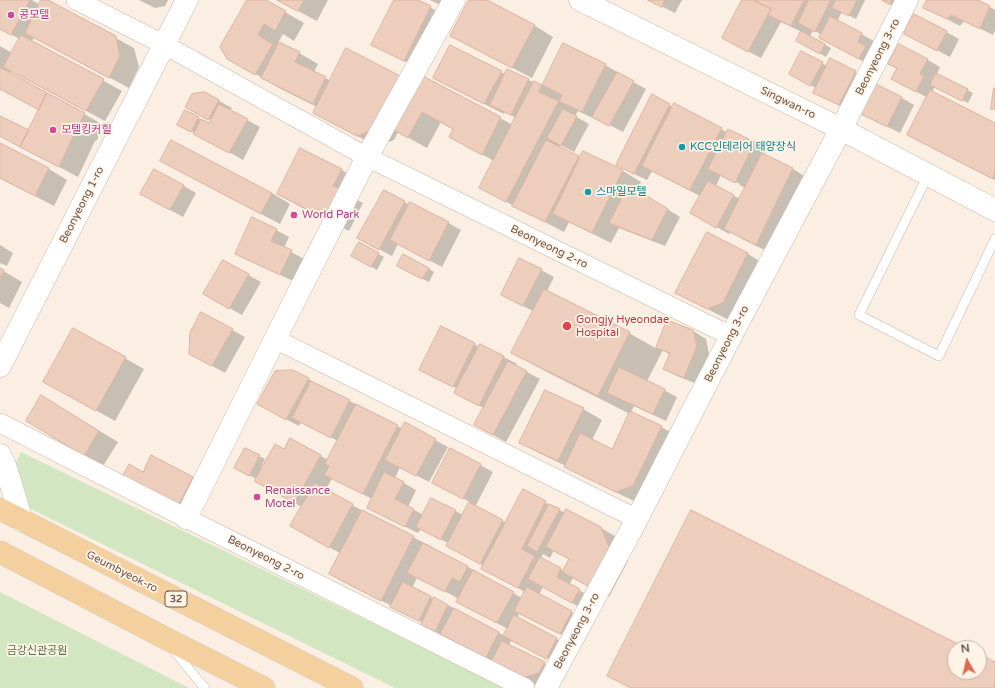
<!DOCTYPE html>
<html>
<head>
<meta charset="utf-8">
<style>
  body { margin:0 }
  #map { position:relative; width:995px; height:688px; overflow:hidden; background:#faefe2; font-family:"Varela Round",sans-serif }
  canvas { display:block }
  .north { position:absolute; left:947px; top:640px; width:40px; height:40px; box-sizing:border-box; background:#fdf4e7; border:1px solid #c4b5a9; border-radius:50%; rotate:352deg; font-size:11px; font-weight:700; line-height:16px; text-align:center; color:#6f564b }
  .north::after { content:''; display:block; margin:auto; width:14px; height:18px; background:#da6950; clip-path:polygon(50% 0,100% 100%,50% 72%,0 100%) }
</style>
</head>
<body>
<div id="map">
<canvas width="995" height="688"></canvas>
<div class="north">N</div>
</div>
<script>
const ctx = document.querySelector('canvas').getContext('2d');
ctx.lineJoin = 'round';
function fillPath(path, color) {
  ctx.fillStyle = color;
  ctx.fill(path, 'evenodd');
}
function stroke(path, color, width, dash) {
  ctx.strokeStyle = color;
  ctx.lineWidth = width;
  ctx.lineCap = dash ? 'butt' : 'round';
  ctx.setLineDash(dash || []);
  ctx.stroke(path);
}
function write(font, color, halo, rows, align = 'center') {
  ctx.font = font + ' "Varela Round","Noto Sans KR",sans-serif';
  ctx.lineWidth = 3.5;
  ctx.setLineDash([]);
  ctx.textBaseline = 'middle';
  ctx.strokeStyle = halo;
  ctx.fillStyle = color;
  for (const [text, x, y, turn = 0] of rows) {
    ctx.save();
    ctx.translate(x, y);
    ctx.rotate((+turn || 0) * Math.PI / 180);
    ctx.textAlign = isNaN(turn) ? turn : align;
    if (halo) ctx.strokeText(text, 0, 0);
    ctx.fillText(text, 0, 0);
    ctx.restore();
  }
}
fillPath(new Path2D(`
  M21 452 506 688H395L29 508 12 471Z
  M0 592 189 688H0Z`), '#d2e6c2');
fillPath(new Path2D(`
  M0 0H32L40 5 43 0H46L134 48 139 67 129 88 34 37 32 41 122 91 105 121 11 71 9 73 104 125 98 136V139L95 141 78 177 0 135V117L29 131 40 110 1 89 0 91V46L12 53 20 39 0 29Z
  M139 0H168L165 6 155 8Z
  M248 0H264L304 23 294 41 283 34 278 43 299 53 318 64 314 72 331 81 423 77 513 125 516 118 505 112 504 114 453 88 501 72 506 75 528 80 543 86 605 65 624 76V77L646 89 623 132 602 121 601 122 578 111 575 116 589 124 574 152 560 145 559 147 581 159 584 152 623 171 641 182 637 191 680 217 665 246 619 228 611 243 569 222 564 232 499 198 494 161 450 137 454 129 441 122 427 148 398 132 394 140 377 146 333 124 314 113 317 107 281 89 228 58Z
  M277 0H328L317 21Z
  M395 0H416L450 18 423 71 392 55 373 44Z
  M430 0H451L447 8Z
  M470 0H485L535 26 553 37 532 78 470 46 451 36Z
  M649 0H682L675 13Z
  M744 0H865L856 19 842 12 837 21 874 41 872 66 833 45 822 35 813 30 810 36 831 48 826 57 797 41 802 32 781 22 761 58 736 45Z
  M881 0H908L903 11Z
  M928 0H975L990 7 995 10V30L993 35 964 21 960 26 937 14Z
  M946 32 959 39 950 57 918 40Z
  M802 53 827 66 830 59 868 79 852 112 814 92 816 88 803 81Z
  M928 60 940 67 937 74 973 93 968 103 935 86 932 92 995 124V180L927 145 909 135 928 98 892 79 898 69 890 64Z
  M205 93 232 108 230 111 260 127 243 160 179 124 198 118 209 125 211 120 187 106Z
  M652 96 673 107 727 132 754 143 767 150 764 155 793 169 811 180 775 255 744 240 730 232 729 234 704 220 700 196 652 171 647 180 630 172ZM721 175 740 184 739 185 746 188 740 199 716 186Z
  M902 98 914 105 900 133 862 114Z
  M0 145 49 169 67 180 54 206 0 178Z
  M300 150 342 170 360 181 352 197 363 203 349 231 297 205 278 194Z
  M161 161 272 193 290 204 280 224 180 171Z
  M184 186 196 193 183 217 154 201Z
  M384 191 410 205 411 203 461 230 442 267 398 244 392 256 371 245Z
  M276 230 289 237 284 248 304 259 293 281 249 260Z
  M707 233 748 254 766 265 741 313 727 319 676 293Z
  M359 244 384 257 377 270 352 256Z
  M0 245 13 253 7 266 0 263Z
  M223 261 261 282 242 315 204 294Z
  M428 268 434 272 429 282 404 270Z
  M0 269 22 282 9 308 0 303Z
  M541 270 554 277 547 291 629 333 657 349 668 321 693 331 706 339 709 354 697 384 677 376 664 369 670 355 663 350 647 381 677 397 666 421 634 406 631 412 661 427 680 437 636 502 584 477 565 467 566 466 539 453 521 442 583 409 602 420 592 440 613 450 630 414 545 371 513 353 533 311 515 302Z
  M73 329 144 369 115 421 63 392Z
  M232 330 245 337 225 373 203 361Z
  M474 344 479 347 480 345 504 357 517 364 516 366 540 379 506 442 475 425 484 408 468 400 458 389 433 377Z
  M308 379 321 386 403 429 406 424 448 447 429 482 400 467 395 478 416 490 408 507 424 515 432 499 463 515 470 502 433 483 480 465 493 472 475 507 506 523 523 491 565 513 601 528 620 539 628 561 609 597 573 578 569 585 592 597 585 610 543 587 539 595 584 619 573 641 520 612 517 618 570 646 560 665 512 640 509 645 557 670 536 685 505 669 493 661 428 628 423 623 404 614 392 607V606L349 585 330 574 340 553 310 537 302 507 274 492 257 479 242 472 259 456 265 459 261 467 263 468 284 450 290 439 328 460 338 441 301 422 299 426 271 411ZM332 478 372 499 381 515 418 533 421 529 448 543 460 553 484 566 482 569 525 592 522 598 480 575 481 574 468 567 432 548V547L413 537 368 514 326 490ZM554 550 570 559 564 571 541 558 543 554 550 558ZM417 578 450 594 459 599 470 609 508 629 505 636 448 605 412 588Z
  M61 408 118 442 103 466 27 420Z
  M143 473 192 478 205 485 191 512 136 483Z`), '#0003');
const building = new Path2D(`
  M0 0H30L11 35 0 29Z
  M41 0H48L116 36 120 56 109 78 25 33Z
  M247 0H266L286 11 275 31 264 24 258 35 273 44 255 75 227 59 220 47Z
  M277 0H304L298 11Z
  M394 0H418L431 6 404 61 371 45Z
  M469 0H487L535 25 512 68 450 36Z
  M648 0H665L662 7Z
  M742 0H753L771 9 748 52 722 38Z
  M753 0H804L791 26 768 15 771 9Z
  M809 0H831L815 32 798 23Z
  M836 0H857L849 16 832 8Z
  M882 0H892L890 4Z
  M927 0H978L990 6 980 29 951 15 947 19 923 8Z
  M914 14 947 31 937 51 904 34Z
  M830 16 862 33 858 42 866 46 859 59 819 38Z
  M801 31 825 44 820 54 796 41Z
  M21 35 104 79 86 111 3 67Z
  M279 42 300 52 295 62 326 77 313 104 261 78Z
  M563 43 606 64 582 112 539 92Z
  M899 44 928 59 920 74 924 76 916 92 891 79 897 68 888 64Z
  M450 45 502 71 484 104 433 78Z
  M346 48 402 77 375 129 357 136 313 113Z
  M801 51 823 62 810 86 789 74Z
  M830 58 856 71 839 105 813 93Z
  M0 67 47 93 39 110 0 89Z
  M507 69 529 79 511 115 490 105Z
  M617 72 634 81 609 126 592 117Z
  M936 73 968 89 962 101 930 85Z
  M423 76 501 117 482 155 449 137 453 129 422 112 408 138 394 130Z
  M534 81 562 95 506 202 479 188Z
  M876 84 902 97 887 127 861 114Z
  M994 88H995V109H991Z
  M930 90 995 123V171L993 179 907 135Z
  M205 92 219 100 208 120 185 107 192 94Z
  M47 93 85 113 79 125V129L76 130 59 167 20 147Z
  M652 94 670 104 634 174 616 165Z
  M674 103 722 128 690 190 642 166Z
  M219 104 248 119 229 153 193 134 201 119 209 123Z
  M563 109 577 116 561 146 547 138Z
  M185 110 199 117 191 132 177 125Z
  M0 116 29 130 20 147 0 136Z
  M728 129 755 142 735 183 708 169Z
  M171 140 272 193 261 214 160 161Z
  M546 140 579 156 545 222 512 206Z
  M0 143 49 168 35 196 0 178Z
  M300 148 342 169 333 186 345 191 330 221 277 194Z
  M583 151 623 170 592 233 553 214Z
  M762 153 793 168 756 245 724 229Z
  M154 169 184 185 170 210 140 194Z
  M708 181 734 195 716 228 690 213Z
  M629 185 668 209 652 240 609 223Z
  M384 190 405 201 379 250 357 238Z
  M410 202 449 222 429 261 390 240Z
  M252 217 277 229 271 241 292 250 280 275 235 254Z
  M707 232 748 253 723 303 707 309 675 293Z
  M359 242 379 253 371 267 351 256Z
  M403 254 429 268 422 279 397 266Z
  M519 258 542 269 523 306 501 295Z
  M223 260 249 274 229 309 203 294Z
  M0 268 4 270 0 278Z
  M544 289 630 332 598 396 511 353Z
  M201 312 233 329 212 366 189 354 190 333Z
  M667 320 693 330 697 346 684 378 663 369 670 353 656 348Z
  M441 326 475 343 453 387 419 370Z
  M73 328 126 357 96 411 43 382Z
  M480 344 504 356 479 406 454 393Z
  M508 361 527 371 493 435 474 425Z
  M619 367 665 389 653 414 607 393Z
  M293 370 309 378 286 420 257 404 275 371Z
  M311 381 350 400 331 438 292 418Z
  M545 390 584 408 558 461 519 443Z
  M41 395 99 431 84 456 26 421Z
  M356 404 398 425 363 494 324 475 329 466 325 464Z
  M630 411 662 426 633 486 616 492 564 467 580 433 612 449Z
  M405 422 436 439 416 476 385 460Z
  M290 438 321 455 294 503 254 481 275 444 284 449Z
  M245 448 260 455 249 476 234 468Z
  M450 448 481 464 463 499 432 483Z
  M151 455 193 477 178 506 122 477 129 464 143 472Z
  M384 472 404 482 395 499 414 509 405 527 367 508Z
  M315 483 353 504 329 548 290 526Z
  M523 489 546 501 522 549 535 556 518 588 481 569Z
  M431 498 456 510 441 540 416 527Z
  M469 502 503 520 480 564 446 546Z
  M549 504 560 509 537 552 527 546Z
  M566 509 601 527 610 549 590 587 562 572 569 559 546 547Z
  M362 510 414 536 381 601 329 574Z
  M691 510 966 648H955V672H979V654L995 662V688H631L607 676Z
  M423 543 468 566 460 582 452 578 445 592 407 573Z
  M540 557 561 568 557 577 580 589 572 603 528 579Z
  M473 570 514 592 497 623 456 602Z
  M403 582 431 596 419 621 390 607Z
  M527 587 572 611 560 634 514 611Z
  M434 597 448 605 435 632 421 625Z
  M454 608 499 632 486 658 440 634Z
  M514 615 557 638 546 659 503 636Z
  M502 641 545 662 539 673 523 678 491 662Z`);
fillPath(building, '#edcdbc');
stroke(building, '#deb39e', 1);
const service = new Path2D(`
  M928 175 859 315 939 356 995 239
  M173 649 197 679 205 688`);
const minor = new Path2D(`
  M76 0 163 44 367 157 731 336
  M275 339 637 519
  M0 423 186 518 525 688`);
const tertiary = new Path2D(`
  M186 518 275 339 367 157 454 0
  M546 688 637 519 731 336 841 129 907 0`);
const secondary = new Path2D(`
  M580 0 841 129 995 210
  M0 366 187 0
  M0 455 5 465 22 521`);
const primary = new Path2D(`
  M0 509 352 688
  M0 552 165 638 264 688`);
stroke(service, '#c9b7aa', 10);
stroke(minor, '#c9b7aa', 20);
stroke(tertiary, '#c9b7aa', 23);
stroke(secondary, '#cfb9aa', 23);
stroke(primary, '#d7d0cd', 23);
stroke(service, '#fff', 9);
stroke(minor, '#fff', 19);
stroke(tertiary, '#fff', 22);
stroke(secondary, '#fff', 22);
stroke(primary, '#f4d09f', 22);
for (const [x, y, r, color] of [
  [11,15,4,"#d1479c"],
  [53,130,4,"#d1479c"],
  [682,147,4,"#0f9aa8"],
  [588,192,4,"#0f9aa8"],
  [294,215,4,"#d1479c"],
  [567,326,5,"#e0444e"],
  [257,497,4,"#d1479c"]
]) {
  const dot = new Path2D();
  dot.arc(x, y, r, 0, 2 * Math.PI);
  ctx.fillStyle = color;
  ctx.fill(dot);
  stroke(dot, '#fdf4e7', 1.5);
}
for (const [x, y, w] of [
  [176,599,22]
]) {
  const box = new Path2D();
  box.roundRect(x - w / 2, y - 8, w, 16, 3);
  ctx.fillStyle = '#fdf4e7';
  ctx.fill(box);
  stroke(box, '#6f564b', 1);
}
write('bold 10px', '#6f564b', null, [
  ["32",176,599]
]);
write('11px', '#b23c85', '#fdf4e7', [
  ["콩모텔",19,15],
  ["모텔킹커힐",61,130],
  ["World Park",302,215],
  ["Renaissance",265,491],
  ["Motel",265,504]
], 'left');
write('11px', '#6f564b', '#fdf4e7', [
  ["Beonyeong 3-ro",878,57,-63],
  ["Singwan-ro",788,103,26],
  ["Beonyeong 1-ro",82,205,-63],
  ["Beonyeong 2-ro",549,247,26],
  ["Beonyeong 3-ro",727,344,-63],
  ["Beonyeong 2-ro",266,558,27],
  ["Geumbyeok-ro",122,572,27],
  ["Beonyeong 3-ro",577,631,-62]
]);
write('11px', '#0d838f', '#fdf4e7', [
  ["KCC인테리어 태양장식",690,147],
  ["스마일모텔",596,192]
], 'left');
write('11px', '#be3a42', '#fdf4e7', [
  ["Gongjy Hyeondae",576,320],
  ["Hospital",576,333]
], 'left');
write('11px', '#547444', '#fdf4e7', [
  ["금강신관공원",37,651]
]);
</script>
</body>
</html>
